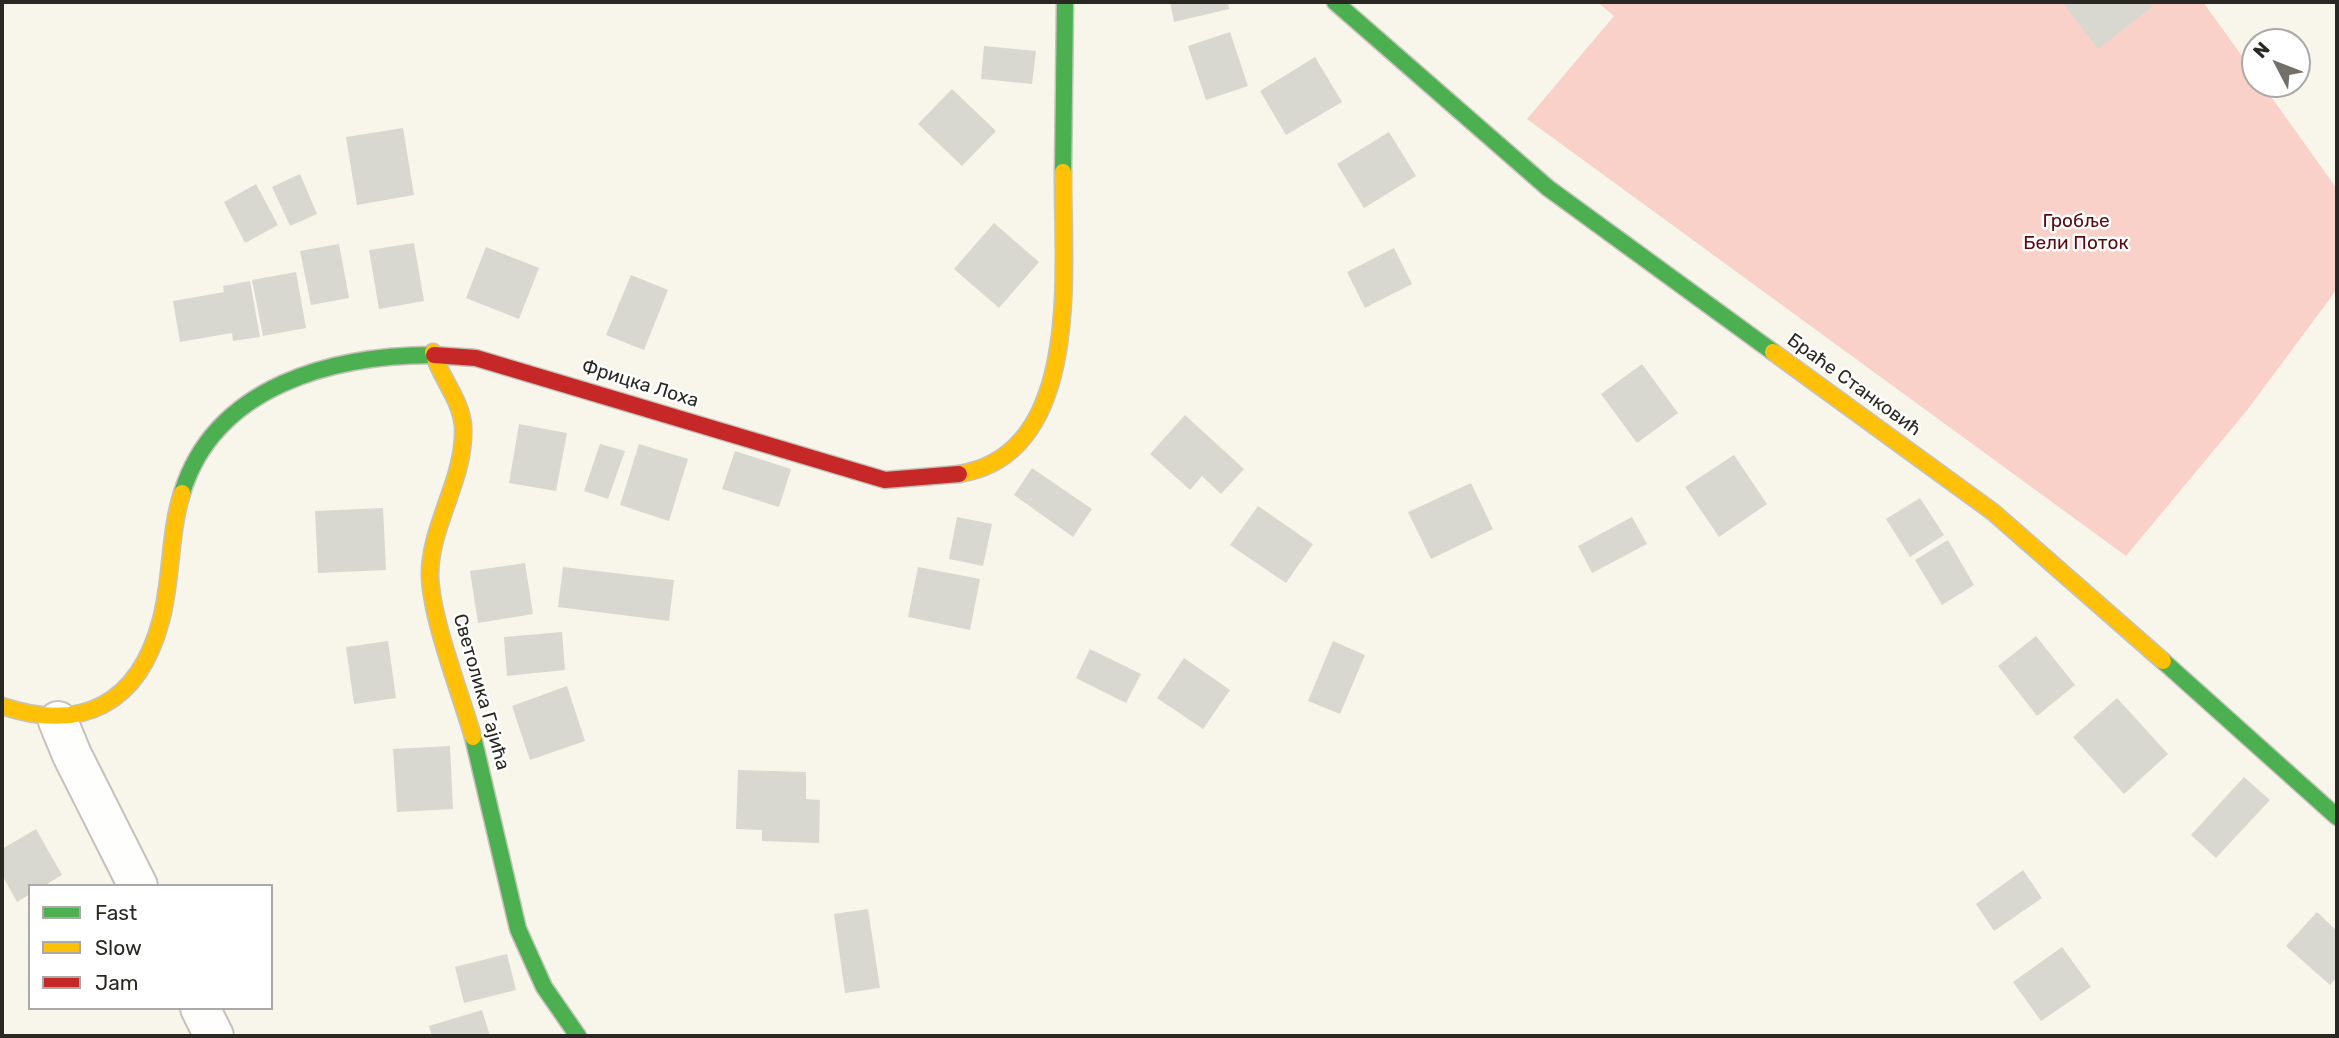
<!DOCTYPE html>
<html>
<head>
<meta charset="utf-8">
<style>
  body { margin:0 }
  #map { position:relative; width:2339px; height:1038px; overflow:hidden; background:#f8f5eb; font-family:Rubik,sans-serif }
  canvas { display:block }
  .frame { position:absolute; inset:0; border:4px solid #2a2822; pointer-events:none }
  .legend { position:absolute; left:28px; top:884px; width:245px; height:126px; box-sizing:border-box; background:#fff; border:2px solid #aaa9a7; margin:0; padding:9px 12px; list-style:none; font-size:21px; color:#2a2822 }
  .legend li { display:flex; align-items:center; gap:14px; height:35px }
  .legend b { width:35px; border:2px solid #aaa9a7 }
  .north { position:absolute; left:2241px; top:28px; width:70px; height:70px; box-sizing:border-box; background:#fff; border:2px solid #aaa9a7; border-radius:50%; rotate:312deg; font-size:19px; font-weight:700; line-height:28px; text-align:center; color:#2a2822 }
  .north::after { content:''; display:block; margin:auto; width:24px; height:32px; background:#727068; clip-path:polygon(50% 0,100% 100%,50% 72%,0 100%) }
</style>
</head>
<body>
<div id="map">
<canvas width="2339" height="1038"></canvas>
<div class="frame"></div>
<ul class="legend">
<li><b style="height:9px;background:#4caf50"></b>Fast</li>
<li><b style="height:9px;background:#ffc107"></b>Slow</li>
<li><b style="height:9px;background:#c62828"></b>Jam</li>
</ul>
<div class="north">N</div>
</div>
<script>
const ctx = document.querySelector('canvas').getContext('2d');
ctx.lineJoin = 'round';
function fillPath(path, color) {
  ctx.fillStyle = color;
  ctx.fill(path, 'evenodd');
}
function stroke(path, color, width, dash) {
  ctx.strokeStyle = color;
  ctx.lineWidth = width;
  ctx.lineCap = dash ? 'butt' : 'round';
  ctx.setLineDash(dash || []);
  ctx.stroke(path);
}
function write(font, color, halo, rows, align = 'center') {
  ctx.font = font + ' Rubik,sans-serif';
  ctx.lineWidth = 5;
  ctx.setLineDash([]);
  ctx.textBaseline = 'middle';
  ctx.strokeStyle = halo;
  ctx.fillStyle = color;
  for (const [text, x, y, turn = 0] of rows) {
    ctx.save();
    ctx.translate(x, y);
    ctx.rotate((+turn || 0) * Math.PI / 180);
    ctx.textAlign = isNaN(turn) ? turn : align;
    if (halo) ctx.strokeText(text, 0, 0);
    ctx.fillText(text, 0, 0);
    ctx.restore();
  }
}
fillPath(new Path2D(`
  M1597 2H2203L2255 74V84H2262L2337 189V289L2248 409 2126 556 1527 119 1614 16Z`), '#fad1c9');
fillPath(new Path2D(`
  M1170 2H1228L1229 9 1174 22Z
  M2062 2H2148L2152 7 2098 49Z
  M1230 32 1248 86 1206 100 1188 46Z
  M984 46 1036 51 1032 84 981 79Z
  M1315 57 1342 102 1286 135 1260 91Z
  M952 89 996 131 962 166 918 124Z
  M403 128 414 195 357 205 346 137Z
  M1389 132 1416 176 1364 208 1337 164Z
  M300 174 317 214 290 226 272 187Z
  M256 184 278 225 245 243 224 202Z
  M994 223 1039 262 999 308 954 269Z
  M414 243 424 301 379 309 369 250Z
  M339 244 349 298 311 305 300 251Z
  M486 247 539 268 519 319 466 298Z
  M1394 248 1412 284 1365 308 1347 272Z
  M296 272 306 328 263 336 252 280Z
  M631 275 668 290 644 350 606 335Z
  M250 281 260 337 233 341 232 333 180 342 173 301 224 292 223 286Z
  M1642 364 1678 413 1637 443 1601 394Z
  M1185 415 1244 469 1221 494 1202 476 1190 490 1150 454Z
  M519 424 567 433 556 491 509 483Z
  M600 444 625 451 608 499 584 491Z
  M639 444 688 459 669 521 620 505Z
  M735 451 791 469 779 507 722 489Z
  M1734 455 1767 504 1719 537 1685 487Z
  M1032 468 1092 509 1073 537 1014 495Z
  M1471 483 1493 529 1431 559 1408 512Z
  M1920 498 1944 535 1910 557 1886 519Z
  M1258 506 1313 544 1286 583 1230 545Z
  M383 508 386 570 318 573 315 511Z
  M957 517 992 524 983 566 949 559Z
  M1632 517 1647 544 1592 573 1578 546Z
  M1948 540 1974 585 1942 605 1915 560Z
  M525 563 533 614 478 623 470 571Z
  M563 567 674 580 669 621 558 607Z
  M918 567 980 579 970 630 908 617Z
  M562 632 565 670 507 676 504 637Z
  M2036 636 2075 685 2037 716 1998 666Z
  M388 641 396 698 354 704 346 647Z
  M1333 641 1365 655 1340 714 1308 701Z
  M1090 649 1141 674 1126 703 1076 678Z
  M1184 658 1230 690 1203 729 1157 698Z
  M567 686 585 741 530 760 512 706Z
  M2117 698 2168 754 2124 794 2073 737Z
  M450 746 453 809 397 812 393 749Z
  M738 770 806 772V799L820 800 819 843 762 841V830L736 829Z
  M2244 777 2270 800 2216 858 2191 835Z
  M36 829 62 875 44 886H30V894L17 902 2 875V849Z
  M2023 870 2042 898 1994 931 1976 904Z
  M868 909 880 988 845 993 834 914Z
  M2317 912 2337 931V977L2330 985 2286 946Z
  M2062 947 2091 987 2041 1021 2013 982Z
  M507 954 516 990 464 1003 455 967Z
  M482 1010 490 1036H432L429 1026Z`), '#d8d8d1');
const street = new Path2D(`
  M58 721 72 755 138 886
  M200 1008 214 1036`);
const fast = new Path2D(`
  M1335 2 1548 188 1773 352
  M1063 172 1065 2
  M182 493C215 385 334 355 434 355
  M2163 661 2337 817
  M473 737 518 929 544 987 578 1036`);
const slow = new Path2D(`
  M433 352C440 378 461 399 463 426 466 479 429 525 430 577 432 621 460 692 473 737
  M1773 352 1993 512 2163 661
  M959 474C1085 454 1062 265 1063 172
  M2 706C82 733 139 704 161 620 172 579 169 534 182 493`);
const jam = new Path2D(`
  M434 355 476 358 885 480 959 474`);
stroke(street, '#c5c2bb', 42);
stroke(fast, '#c5c2bb', 19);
stroke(slow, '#c5c2bb', 19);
stroke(jam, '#c5c2bb', 19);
stroke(street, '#fefefc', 38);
stroke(fast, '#4caf50', 16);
stroke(slow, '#ffc107', 16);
stroke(jam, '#c62828', 16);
write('19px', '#5b080e', '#fff', [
  ["Гробље",2076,222],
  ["Бели Поток",2076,244]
]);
write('19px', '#2a2822', '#fff', [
  ["Фрицка Лоха",640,384,17],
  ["Браће Станковић",1854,385,36],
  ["Светолика Гајића",481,692,74]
]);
</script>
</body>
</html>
